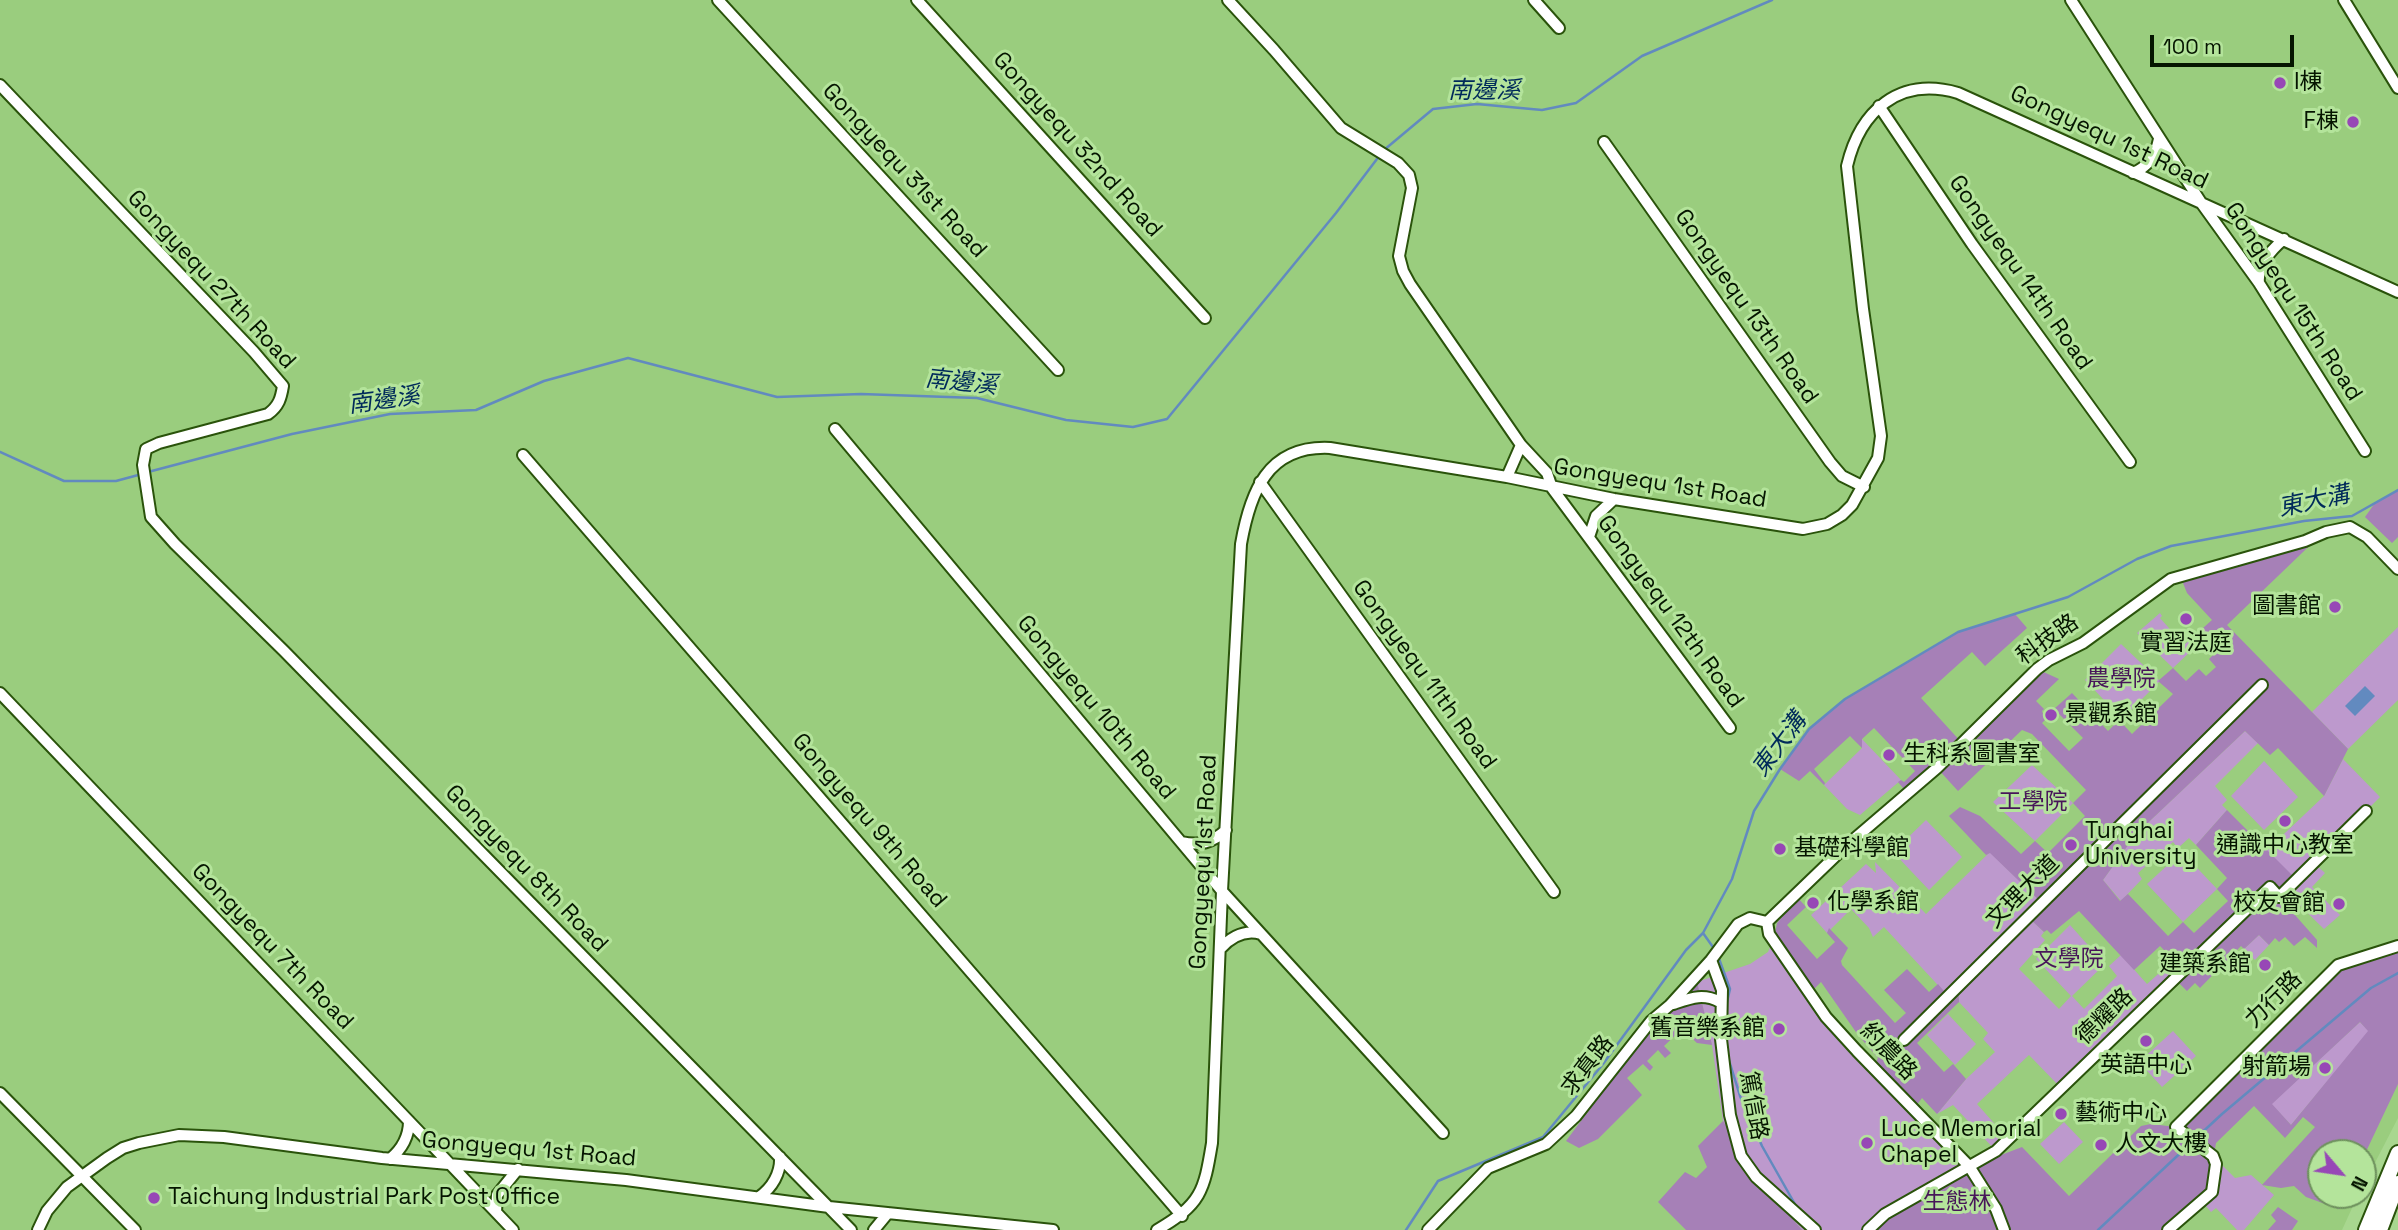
<!DOCTYPE html>
<html>
<head>
<meta charset="utf-8">
<style>
  body { margin:0 }
  #map { position:relative; width:2398px; height:1230px; overflow:hidden; background:#a8d78f; font-family:"Space Grotesk",sans-serif }
  canvas { display:block }
  .north { position:absolute; left:2307px; top:1139px; width:70px; height:70px; box-sizing:border-box; background:#b4e49b; border:2px solid #6e915d; border-radius:50%; rotate:119deg; font-size:19px; font-weight:700; line-height:28px; text-align:center; color:#051500 }
  .north::after { content:''; display:block; margin:auto; width:24px; height:32px; background:#9747b6; clip-path:polygon(50% 0,100% 100%,50% 72%,0 100%) }
  .scale { position:absolute; left:2150px; top:35px; width:144px; height:32px; box-sizing:border-box; border:4px solid #051500; border-top:0; padding-left:9px; font-size:21px; line-height:24px; white-space:nowrap; color:#051500; -webkit-text-stroke:5px #b4e49b; paint-order:stroke }
</style>
</head>
<body>
<div id="map">
<canvas width="2398" height="1230"></canvas>
<div class="north">N</div>
<div class="scale">100 m</div>
</div>
<script>
const ctx = document.querySelector('canvas').getContext('2d');
ctx.lineJoin = 'round';
function fillPath(path, color) {
  ctx.fillStyle = color;
  ctx.fill(path, 'evenodd');
}
function stroke(path, color, width, dash) {
  ctx.strokeStyle = color;
  ctx.lineWidth = width;
  ctx.lineCap = dash ? 'butt' : 'round';
  ctx.setLineDash(dash || []);
  ctx.stroke(path);
}
function write(font, color, halo, rows, align = 'center') {
  ctx.font = font + ' "Space Grotesk","Noto Sans TC",sans-serif';
  ctx.lineWidth = 6;
  ctx.setLineDash([]);
  ctx.textBaseline = 'middle';
  ctx.strokeStyle = halo;
  ctx.fillStyle = color;
  for (const [text, x, y, turn = 0] of rows) {
    ctx.save();
    ctx.translate(x, y);
    ctx.rotate((+turn || 0) * Math.PI / 180);
    ctx.textAlign = isNaN(turn) ? turn : align;
    if (halo) ctx.strokeText(text, 0, 0);
    ctx.fillText(text, 0, 0);
    ctx.restore();
  }
}
fillPath(new Path2D(`
  M0 0H2398V1118L2363 1186V1153H2321V1195H2358L2342 1230H0Z`), '#9acd7e');
fillPath(new Path2D(`
  M2160 613 2162 616 2160 618 2184 645 2203 628 2209 634 2173 668 2137 633Z
  M2398 627V700L2348 749 2312 712Z
  M2121 644 2160 681 2122 719 2085 680Z
  M2245 731 2258 743 2215 786 2227 800 2222 805 2227 810 2196 845 2189 838 2178 848 2173 842 2138 873 2142 879 2121 901 2103 880 2136 834Z
  M1862 739 1901 780 1860 815 1847 809 1824 785 1862 748Z
  M2343 759 2380 797 2314 863 2325 873 2312 887 2340 915 2324 929 2286 892 2266 851 2324 796Z
  M2264 761 2298 797 2264 830 2231 796Z
  M2032 765 2073 803 2035 841 1993 802Z
  M1926 820 1962 857 1929 890 1893 852Z
  M1990 852 2042 903 2028 917 2044 932 2041 936 2045 940 2019 969 2059 1009 2071 996 2036 959 2070 925 2105 964 2072 996 2084 1009 2117 976 2109 966 2121 955 2147 984 2174 960 2189 965 2061 1088 2029 1055 1977 1104 2008 1139 1996 1151 1953 1105 1937 1114 1966 1079 1995 1052 1983 1039 1988 1033 1959 1002 1958 987 1948 996 1884 927 1873 937 1869 928 1851 909 1827 933 1811 915 1866 864 1876 873 1875 862 1926 914Z
  M2182 852 2217 889 2183 922 2147 884Z
  M2259 935 2269 945 2255 960 2244 949Z
  M1774 938 1822 1008 1862 1053 1876 1062 1916 1106 1962 1170 1868 1230H1802L1764 1185 1723 1121 1712 1045 1697 982 1750 964 1768 952Z
  M1948 1014 1976 1044 1955 1065 1927 1035Z
  M2360 1022 2369 1031 2291 1125 2271 1104Z
  M2173 1031 2196 1056 2162 1087 2139 1062Z
  M2064 1122 2083 1142 2059 1164 2040 1144Z
  M2213 1156 2235 1178 2251 1175 2274 1195 2244 1230H2237L2216 1208 2211 1212 2205 1205Z`), '#bd99cd');
fillPath(new Path2D(`
  M2398 489V537L2392 543 2365 517 2375 503Z
  M2328 528 2227 625 2348 749 2324 796 2278 748 2270 755 2245 731 2136 834 2103 880 2120 901 2128 894 2168 936 2183 922 2194 933 2228 901 2217 889 2227 878 2196 845 2227 810 2297 880 2280 898 2317 940V948L2305 937 2294 946 2285 937 2279 942 2275 938 2269 945 2259 935 2244 949 2241 946 2200 988 2195 983 2187 991 2175 979 2189 965 2174 960 2160 946 2134 970 2079 911 2051 934 2047 930 2044 932 2028 917 2042 903 1990 853 1986 855 1949 816 1960 807 1980 816 2021 854 2035 841 2048 853 2085 816 2073 803 2086 790 2032 734 2022 730 1958 791 1937 768 1908 794 1898 782 1901 780 1904 782 1915 771 1874 728 1862 739V748L1850 736 1814 769 1825 783 1824 785 1810 771 1799 781 1780 769 1809 729 1845 699 1958 632 2015 614 2027 628 1985 666 1972 652 1921 698 1962 743 2037 669 2059 679 2036 701 2044 709 2042 711 2045 720 2042 723 2069 751 2083 738 2054 709 2072 693 2108 731 2119 720 2132 734 2173 694 2158 681 2173 668 2186 681 2199 669 2206 676 2216 667 2209 659 2221 647 2203 628 2212 620 2187 593 2179 573Z
  M1798 898 1806 907 1787 925 1817 959 1835 942 1827 933 1829 928 1848 948 1841 961 1842 965 1895 1023 1906 1013 1884 990 1907 969 1929 992 1938 984 1948 996 1958 986 1959 1002 1917 1043 1944 1072 1953 1064 1966 1079 1937 1114 1922 1098 1916 1106 1876 1062 1878 1058 1858 1035 1821 982 1811 992 1774 938 1777 923Z
  M2398 946V1084L2363 1158V1153H2321V1195H2346L2339 1209 2306 1197 2294 1186 2281 1188 2262 1185 2315 1127 2303 1117 2285 1138 2254 1106 2216 1143 2206 1204 2178 1230H1860L1962 1170 2022 1147 2069 1196 2141 1126 2151 1124 2176 1127 2338 965ZM2360 1022 2368 1031 2291 1125 2272 1104Z
  M1697 982 1712 1045 1697 1043 1682 1029 1664 1046 1671 1053 1665 1058 1658 1050 1647 1061 1653 1067 1650 1071 1643 1064 1627 1078 1642 1095 1598 1139 1579 1148 1566 1141 1658 1018Z
  M1723 1121 1764 1185 1802 1230H1686L1658 1202 1685 1172 1696 1178 1707 1167 1698 1146Z
  M2278 1207 2298 1221 2292 1230H2268L2276 1221 2271 1215Z`), '#a680b7');
fillPath(new Path2D(`
  M2365 686 2375 696 2355 716 2345 706Z`), '#628abf');
stroke(new Path2D(`
  M1384 150 1433 109 1477 104 1542 110 1576 103 1642 56 1772 0
  M0 452 64 481H116L142 474
  M148 472 292 434 390 414 476 410 544 381 628 358 777 397 861 394 977 398 1066 420 1133 427 1167 419 1336 213 1380 155
  M1703 933 1715 950
  M1718 956 1730 989 1726 1006
  M1728 1057 1740 1096 1762 1146 1796 1206
  M2195 1139 2222 1114 2371 988 2398 973
  M1406 1230 1438 1181 1543 1137 1603 1064 1686 950 1703 933 1732 879 1754 811 1780 769 1809 729 1845 699 1958 632 2068 597 2137 559 2171 546 2304 521 2352 516 2398 490
  M2098 1230 2190 1144`), '#628abf', 2.5);
const minor = new Path2D(`
  M718 0 1058 370
  M917 0 1205 318
  M1228 0 1274 50 1341 128 1398 163 1409 175 1412 188 1399 256 1403 271 1410 284 1521 445 1547 473 1552 488 1730 728
  M1534 0 1559 28
  M2071 0 2202 204 2259 283 2365 451
  M2344 0 2398 88
  M0 85 254 352 283 386C281 398 279 406 268 414L159 443 146 449 143 465 151 517 175 544 284 651 851 1230
  M1879 106 1972 244 2130 462
  M1604 142 1830 462 1842 476 1864 487
  M2133 173C2148 167 2156 154 2159 139
  M2259 283C2257 265 2271 250 2284 239
  M835 429 1222 891 1443 1133
  M523 455 1182 1216
  M1507 477 1521 445
  M1260 482 1554 892
  M1589 537 1596 516 1614 499
  M0 693 513 1230
  M1181 842C1200 846 1212 843 1226 830
  M1767 922 1846 846 1937 768 2037 669 2049 660 2083 643 2171 579 2305 541 2326 532 2350 527 2367 537 2398 569
  M1767 922 1769 934 1826 1017 1857 1051 1969 1166 1996 1209 2004 1230
  M1220 949C1231 937 1244 929 1261 934
  M1711 960 1722 990 1721 1039 1730 1115 1741 1156 1756 1177 1815 1230
  M1673 1004C1691 998 1703 993 1720 1002
  M1904 1040 2262 685
  M0 1093 135 1230
  M390 1159C402 1149 409 1137 409 1121
  M759 1197C772 1188 781 1173 780 1157
  M496 1212 497 1195 518 1169
  M38 1230 47 1211 67 1187 107 1158 123 1148 139 1143 179 1135 224 1137 382 1158 626 1180 829 1207 1053 1230
  M874 1230 888 1213
  M1157 1230C1201 1204 1204 1192 1212 1143L1222 891 1241 544C1250 493 1267 445 1330 448L1507 477 1614 499 1803 529 1827 524 1842 515 1852 505 1878 458 1881 436 1863 309 1847 166C1860 111 1899 76 1958 93L2398 292
  M1428 1230 1488 1168 1546 1144 1576 1116 1651 1021 1670 1005 1711 960 1738 924 1750 918 1767 922
  M1868 1230 1885 1214 1996 1151 2270 887 2279 897 2366 811
  M2168 1230 2212 1192 2216 1164 2213 1156 2176 1127 2338 965 2398 946`);
const major = new Path2D(`
  M2366 1230 2398 1153
  M2380 1230 2398 1183`);
stroke(minor, '#2a530b', 14);
stroke(major, '#2a530b', 18);
stroke(minor, '#fff', 10);
stroke(major, '#fff', 14);
for (const [x, y, r, color] of [
  [2280,83,7,"#9747b6"],
  [2353,122,7,"#9747b6"],
  [2335,607,7,"#9747b6"],
  [2186,619,7,"#9747b6"],
  [2051,715,7,"#9747b6"],
  [1889,755,7,"#9747b6"],
  [2285,821,7,"#9747b6"],
  [2071,845,7,"#9747b6"],
  [1780,849,7,"#9747b6"],
  [1813,903,7,"#9747b6"],
  [2339,904,7,"#9747b6"],
  [2265,965,7,"#9747b6"],
  [1779,1029,7,"#9747b6"],
  [2146,1041,7,"#9747b6"],
  [2325,1068,7,"#9747b6"],
  [2061,1114,7,"#9747b6"],
  [1867,1143,7,"#9747b6"],
  [2101,1145,7,"#9747b6"],
  [154,1198,7,"#9747b6"]
]) {
  const dot = new Path2D();
  dot.arc(x, y, r, 0, 2 * Math.PI);
  ctx.fillStyle = color;
  ctx.fill(dot);
  stroke(dot, '#b4e49b', 2.5);
}
write('23px', '#051500', '#b4e49b', [
  ["I棟",2294,83],
  ["F棟",2339,122,"right"],
  ["圖書館",2321,607,"right"],
  ["實習法庭",2186,644,"center"],
  ["景觀系館",2065,715],
  ["生科系圖書室",1903,755],
  ["Tunghai",2085,832],
  ["University",2085,858],
  ["通識中心教室",2285,846,"center"],
  ["基礎科學館",1794,849],
  ["化學系館",1827,903],
  ["校友會館",2325,904,"right"],
  ["建築系館",2251,965,"right"],
  ["舊音樂系館",1765,1029,"right"],
  ["英語中心",2146,1066,"center"],
  ["射箭場",2311,1068,"right"],
  ["藝術中心",2075,1114],
  ["Luce Memorial",1881,1130],
  ["Chapel",1881,1156],
  ["人文大樓",2115,1145],
  ["Taichung Industrial Park Post Office",168,1198]
], 'left');
write('23px', '#051500', '#b4e49b', [
  ["Gongyequ 1st Road",2109,138,25],
  ["Gongyequ 32nd Road",1077,145,48],
  ["Gongyequ 31st Road",904,171,47],
  ["Gongyequ 14th Road",2020,273,55],
  ["Gongyequ 27th Road",211,280,47],
  ["Gongyequ 15th Road",2293,302,57],
  ["Gongyequ 13th Road",1746,307,55],
  ["Gongyequ 1st Road",1660,484,9],
  ["Gongyequ 12th Road",1670,612,54],
  ["科技路",2048,640,-35],
  ["Gongyequ 11th Road",1424,675,54],
  ["Gongyequ 10th Road",1096,708,50],
  ["Gongyequ 9th Road",869,821,49],
  ["Gongyequ 1st Road",1204,862,-87],
  ["Gongyequ 8th Road",526,869,46],
  ["文理大道",2023,892,-45],
  ["Gongyequ 7th Road",272,947,46],
  ["力行路",2274,1000,-45],
  ["德耀路",2105,1017,-44],
  ["約農路",1888,1052,46],
  ["求真路",1588,1066,-52],
  ["篤信路",1753,1106,80],
  ["Gongyequ 1st Road",529,1150,5]
]);
write('23px', '#471559', '#b4e49b', [
  ["農學院",2121,680],
  ["工學院",2033,803],
  ["文學院",2069,960],
  ["生態林",1957,1203]
]);
write('italic 24px', '#002a5a', '#b4e49b', [
  ["南邊溪",1484,91],
  ["南邊溪",961,383,6],
  ["南邊溪",384,401,-8],
  ["東大溝",2314,502,-12],
  ["東大溝",1780,745,-53]
]);
</script>
</body>
</html>
